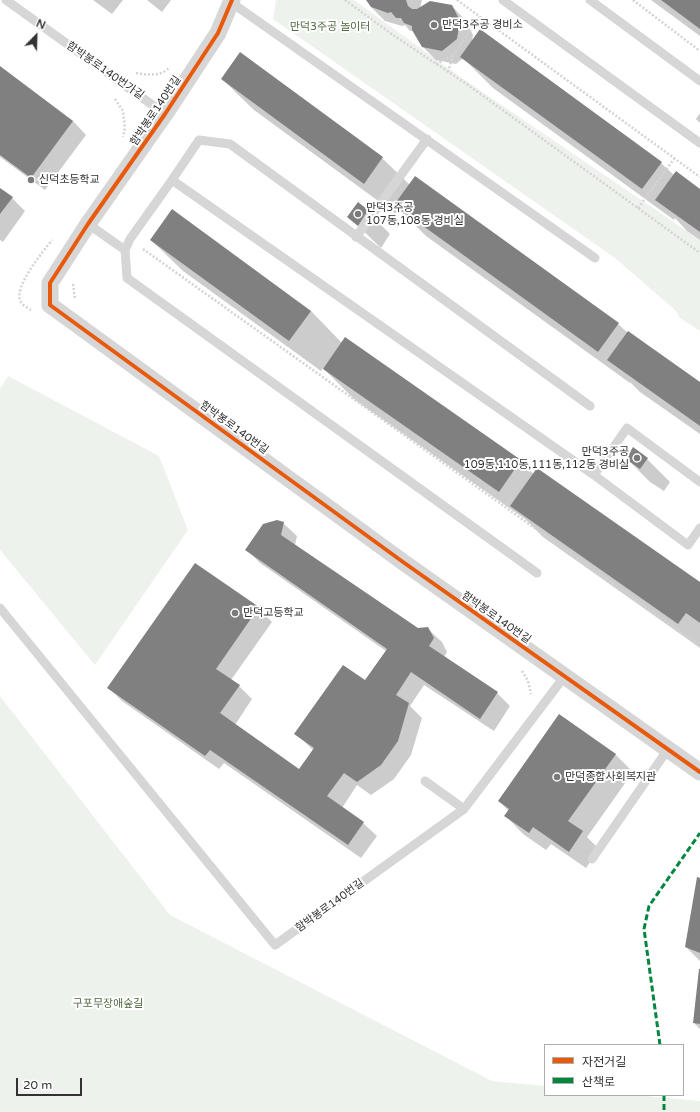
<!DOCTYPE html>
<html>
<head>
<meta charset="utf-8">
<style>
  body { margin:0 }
  #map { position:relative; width:700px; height:1112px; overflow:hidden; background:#fff; font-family:"Varela Round","Noto Sans KR",sans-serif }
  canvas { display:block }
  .legend { position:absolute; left:544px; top:1044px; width:140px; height:52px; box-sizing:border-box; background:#fff; border:1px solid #adadad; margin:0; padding:5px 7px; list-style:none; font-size:12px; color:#323232 }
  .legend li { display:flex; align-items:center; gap:8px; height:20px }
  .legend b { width:20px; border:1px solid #adadad }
  .north { position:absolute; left:16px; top:16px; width:40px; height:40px; -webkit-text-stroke:3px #fff; paint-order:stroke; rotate:23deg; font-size:11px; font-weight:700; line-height:16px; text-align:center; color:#323232 }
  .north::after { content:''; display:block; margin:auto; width:14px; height:18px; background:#323232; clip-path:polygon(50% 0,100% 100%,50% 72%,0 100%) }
  .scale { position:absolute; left:16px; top:1078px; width:66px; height:18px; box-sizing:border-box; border:2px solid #323232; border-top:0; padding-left:5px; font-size:12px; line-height:14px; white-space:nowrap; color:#323232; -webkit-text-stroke:3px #fff; paint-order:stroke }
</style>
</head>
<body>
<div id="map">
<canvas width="700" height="1112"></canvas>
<ul class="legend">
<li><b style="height:5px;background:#e8590c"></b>자전거길</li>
<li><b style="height:5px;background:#00873e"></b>산책로</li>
</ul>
<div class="north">N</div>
<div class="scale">20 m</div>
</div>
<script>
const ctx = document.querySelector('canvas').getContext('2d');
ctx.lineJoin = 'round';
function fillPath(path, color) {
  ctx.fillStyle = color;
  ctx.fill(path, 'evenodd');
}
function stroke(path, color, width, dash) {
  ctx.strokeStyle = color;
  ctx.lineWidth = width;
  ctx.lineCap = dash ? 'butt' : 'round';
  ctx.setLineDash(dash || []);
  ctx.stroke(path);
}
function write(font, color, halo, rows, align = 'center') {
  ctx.font = font + ' "Varela Round","Noto Sans KR",sans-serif';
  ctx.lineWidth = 4;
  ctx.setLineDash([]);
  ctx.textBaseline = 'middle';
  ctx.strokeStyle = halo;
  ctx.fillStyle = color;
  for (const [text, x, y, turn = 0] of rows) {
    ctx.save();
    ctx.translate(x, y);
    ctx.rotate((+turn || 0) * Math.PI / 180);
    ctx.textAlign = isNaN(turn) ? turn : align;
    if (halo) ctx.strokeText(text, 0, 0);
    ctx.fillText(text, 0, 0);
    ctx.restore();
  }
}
fillPath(new Path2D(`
  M276 0H354L459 76 700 240V331L680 318 675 310 615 258 273 19Z
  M8 376 159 456 188 530 95 665 0 550V389Z
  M0 696 170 915 492 1081 545 1086V1095H635L700 1101V1112H0Z`), '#eef2ec');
fillPath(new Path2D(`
  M93 0H123L112 14Z
  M147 0H171L162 12Z
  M368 0H422L420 8 452 6 465 20 473 35 472 42 661 163 674 175 700 190V240L687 231 675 218 674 220 493 88 463 58 456 64 436 60 423 47 413 31H410L405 25 402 26 385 21 371 7Z
  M651 0H700V36Z
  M240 54 382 158 410 185 415 177 618 324 628 333 700 383V434L640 392 630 382V383L426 236 399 209 396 214 254 110 222 79Z
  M0 67 73 121 86 135 45 190 0 157Z
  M700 113V123L696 119Z
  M0 189 12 198 25 211 3 242 0 240Z
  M367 211 390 234 381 248 349 217Z
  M151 240 311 311 342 343 520 461 534 474 700 584V648L543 537 525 519 355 400 323 368 321 371 183 271Z
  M627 459H647L670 482 664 491 650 482Z
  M283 523 297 536 295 545 418 629H428L442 642 447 652 444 657 497 693 510 706 494 731 424 685 410 706 422 718 411 755 394 779 371 795 357 785 342 808 363 823 377 836 361 858 224 763 219 769 122 701 109 688 195 564 258 608 272 622 231 680 239 686 252 699 235 725 299 770 313 750 296 734 365 682 386 651 260 563 247 550Z
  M615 754 633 772 587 837 599 849 586 868 551 844 546 850 523 834 506 816 509 811 499 801Z
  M700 879V961L686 947Z
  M700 968V1029L694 1023Z`), '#0003');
fillPath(new Path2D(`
  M366 0H406L408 6 412 9H417L430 1 452 5 460 21 457 39 442 51 422 47 412 30V26L404 23 401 18H396L391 12 388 13 371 7Z
  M661 0H700V29Z
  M480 29 662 162 642 189 460 57Z
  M240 52 383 157 364 184 221 79Z
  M0 66 73 121 31 178 0 155Z
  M676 171 700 189V232L655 200Z
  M415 176 619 323 598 352 394 205Z
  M0 188 13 197 0 214Z
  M358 202 368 210 358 226 347 217Z
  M172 209 311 311 289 341 150 240Z
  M628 331 700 382V426L607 360Z
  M345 337 521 460 499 492 323 369Z
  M633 447 648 458 640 469 626 459Z
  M537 468 700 582V623L686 613 678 624 510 506Z
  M277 520 284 522 281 535 418 628 428 627 434 638 429 646 498 692 480 719 411 672 396 695 409 703 398 741 381 765 357 782 344 773 327 796 364 822 348 845 210 750 205 756 107 688 195 563 259 607 216 669 240 685 220 713 299 769 314 748 294 734 343 665 365 680 387 649 245 550 263 524Z
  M559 714 616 754 568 821 583 831 569 852 533 827 529 833 504 816 509 809 498 801Z
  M697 877 700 878V953L685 947Z
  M699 969H700V1024L693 1023Z`), '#808080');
stroke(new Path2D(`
  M345 0 393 35 468 85 700 253
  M457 0 700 177
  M633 0 700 51
  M436 64 453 55 480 17
  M448 72 453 55
  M136 73C148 75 161 77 170 67
  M115 99 123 111 125 128 123 137
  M638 208 674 159
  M143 249 696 643
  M73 284 75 299
  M31 310C28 308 22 305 21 302 12 288 43 252 52 240
  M522 671 528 681 531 694`), '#d3d3d3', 2.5, [2, 2]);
stroke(new Path2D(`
  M6 0 165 114
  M503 0 700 143
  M590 0 700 81
  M232 3 595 258
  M172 180 130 239 125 250 127 278 537 573
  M88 224 125 250
  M356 237 427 139
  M590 406 230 144 199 140 172 180 594 475 688 545 700 528
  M594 475 627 428 700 482
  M0 608 275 945 464 809 564 677
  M425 781 464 809
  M592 859 668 749`), '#d6d6d6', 9);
stroke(new Path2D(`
  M232 0 218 33 165 114 88 224 50 283V305L403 562 700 772`), '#d6d6d6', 17);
stroke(new Path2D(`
  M660 1045 644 929 649 906 700 833
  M664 1095V1112`), '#00873e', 3, [6, 3]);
stroke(new Path2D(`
  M232 0 218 33 165 114 88 224 50 283V305L403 562 700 772`), '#e8590c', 4);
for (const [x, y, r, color] of [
  [434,25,4,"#7a7a7a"],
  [31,180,4,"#7a7a7a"],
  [358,214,4,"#7a7a7a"],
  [637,458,4,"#7a7a7a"],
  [235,613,4,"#7a7a7a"],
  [557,777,4,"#7a7a7a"]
]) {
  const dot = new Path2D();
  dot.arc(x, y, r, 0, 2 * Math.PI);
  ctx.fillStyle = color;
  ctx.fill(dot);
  stroke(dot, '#fff', 1.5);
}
write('11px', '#323232', '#fff', [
  ["만덕3주공 경비소",442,25],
  ["신덕초등학교",39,180],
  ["만덕3주공",366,208],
  ["107동,108동 경비실",366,221],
  ["만덕3주공",629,452,"right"],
  ["109동,110동,111동,112동 경비실",629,465,"right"],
  ["만덕고등학교",243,613],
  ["만덕종합사회복지관",565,777]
], 'left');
write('11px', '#526b43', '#fff', [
  ["만덕3주공 놀이터",330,27],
  ["구포무장애숲길",108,1004]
]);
write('11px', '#323232', '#fff', [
  ["함박봉로140번가길",105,71,35],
  ["함박봉로140번길",156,111,-56],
  ["함박봉로140번길",234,428,36],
  ["함박봉로140번길",496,618,35],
  ["함박봉로140번길",330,906,-36]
]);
</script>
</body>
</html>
